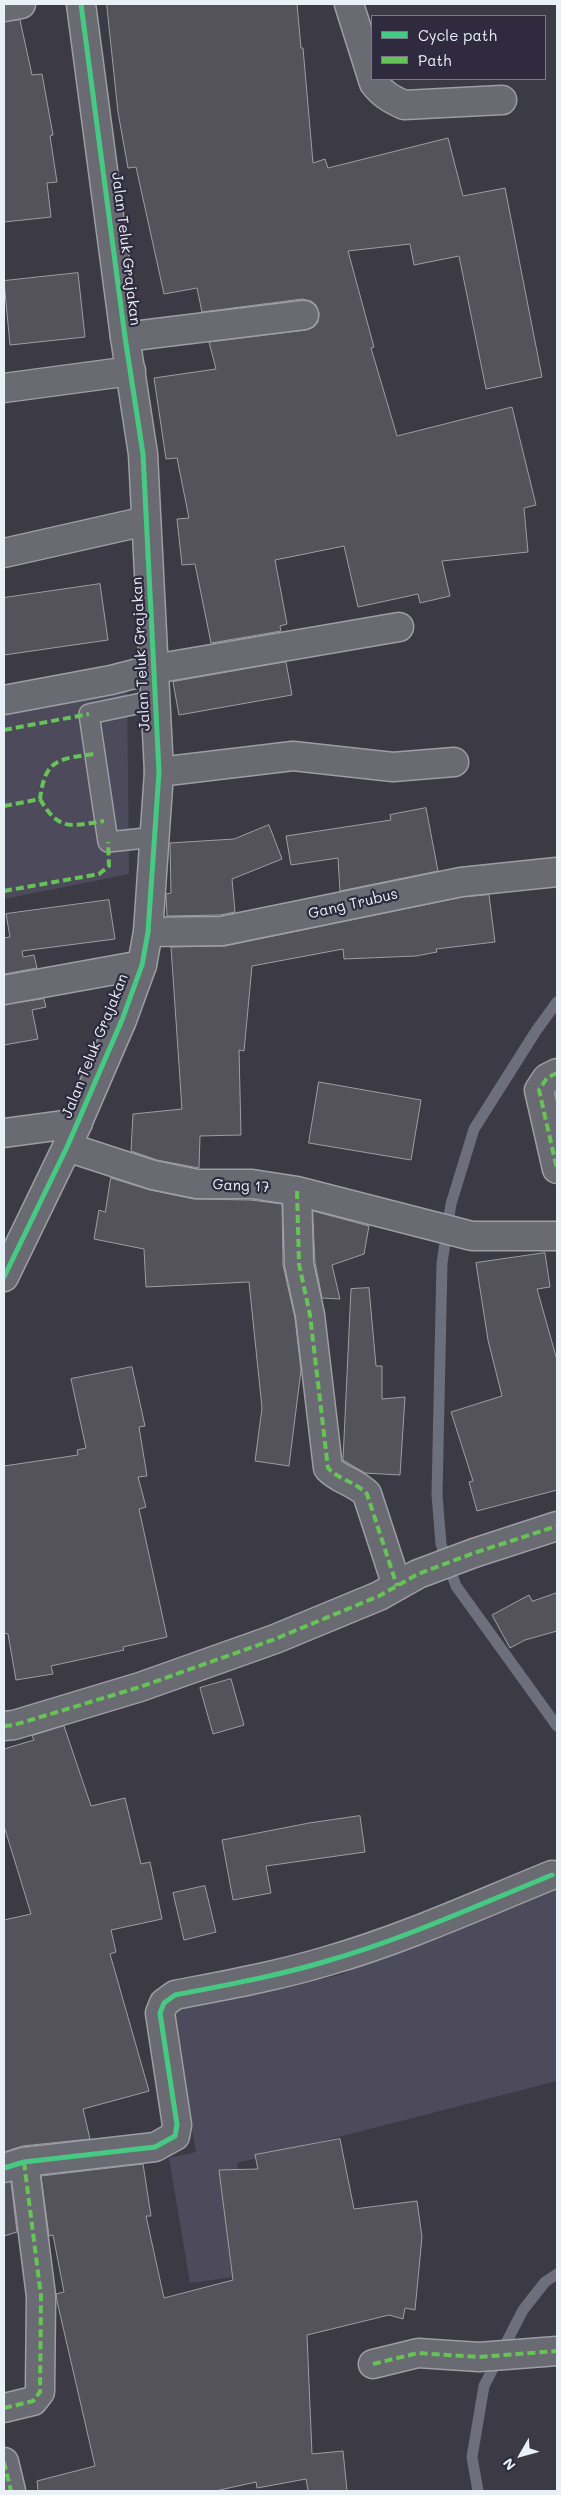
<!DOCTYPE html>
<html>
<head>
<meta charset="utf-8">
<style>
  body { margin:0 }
  #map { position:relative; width:561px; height:2495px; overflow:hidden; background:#3c3a44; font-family:Mali,sans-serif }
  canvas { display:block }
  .frame { position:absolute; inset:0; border:5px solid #e8f1f8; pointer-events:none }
  .legend { position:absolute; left:371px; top:15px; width:175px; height:65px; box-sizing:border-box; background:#2f2a3d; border:1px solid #797a88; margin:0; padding:6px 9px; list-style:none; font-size:15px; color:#e8f1f8 }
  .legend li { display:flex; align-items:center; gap:10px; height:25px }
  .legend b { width:25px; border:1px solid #797a88 }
  .north { position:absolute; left:496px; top:2430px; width:50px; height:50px; -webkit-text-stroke:4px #2f2a3d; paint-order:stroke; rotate:232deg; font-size:14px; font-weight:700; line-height:20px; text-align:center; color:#e8f1f8 }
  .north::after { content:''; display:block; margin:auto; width:18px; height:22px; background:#e8f1f8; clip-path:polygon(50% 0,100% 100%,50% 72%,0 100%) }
</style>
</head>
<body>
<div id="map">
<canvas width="561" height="2495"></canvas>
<div class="frame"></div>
<ul class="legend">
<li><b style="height:6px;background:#46c982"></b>Cycle path</li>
<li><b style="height:6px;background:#66c356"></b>Path</li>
</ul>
<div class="north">N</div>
</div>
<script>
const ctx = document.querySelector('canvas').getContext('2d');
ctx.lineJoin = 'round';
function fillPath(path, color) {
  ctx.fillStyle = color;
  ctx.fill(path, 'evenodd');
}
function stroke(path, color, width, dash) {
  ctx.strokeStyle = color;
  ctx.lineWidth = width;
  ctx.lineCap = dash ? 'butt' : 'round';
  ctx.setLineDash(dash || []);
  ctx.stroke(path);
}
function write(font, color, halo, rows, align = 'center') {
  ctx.font = font + ' Mali,sans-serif';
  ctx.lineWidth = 4.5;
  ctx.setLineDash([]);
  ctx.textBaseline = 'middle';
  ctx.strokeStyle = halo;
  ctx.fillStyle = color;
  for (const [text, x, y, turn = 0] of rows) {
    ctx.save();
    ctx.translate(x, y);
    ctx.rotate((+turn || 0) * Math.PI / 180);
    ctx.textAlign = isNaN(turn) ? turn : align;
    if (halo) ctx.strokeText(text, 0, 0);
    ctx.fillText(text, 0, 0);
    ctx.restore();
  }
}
fillPath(new Path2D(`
  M127 684 129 874 4 899V707Z
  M557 1873V2081L237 2163 255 2274 190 2283 169 2158 196 2152 171 2012 343 1974Z`), '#4d4b5b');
stroke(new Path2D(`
  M557 1002 536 1031 474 1129 451 1204 442 1263 437 1495 441 1544 456 1586 557 1726
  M478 2491 472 2457 484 2386 523 2310 545 2282 557 2274`), '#6e6f7c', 11);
const building = new Path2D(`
  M107 4H297L301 48H303L313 163 325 159 328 168 448 138 463 196 505 188 542 377 486 389 459 256 414 265 410 244 348 251 374 347 371 348 397 436 512 407 536 505 524 508 528 552 442 561 450 596 420 603 418 594 358 607 344 546 275 560 287 624 280 626 281 631 211 643 195 564 182 565 177 519 189 518 177 458 166 459 154 378 216 369 209 342 306 330 314 327 318 322 319 313 316 305 311 301 302 299 202 312 197 288 164 294 136 167 128 168 118 112Z
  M20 20 32 75 42 74 53 135 50 136 57 182 47 183 51 217 4 222V22Z
  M78 273 85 337 10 345 4 281Z
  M100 584 108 640 4 655V598Z
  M286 662 292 695 179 715 173 682Z
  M426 808 438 871 340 891 338 858 291 865 286 836 391 820 390 815Z
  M269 825 282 859 232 879 235 912 220 915 167 916 166 894 171 893 170 843 234 839Z
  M489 895 495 942 436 949 437 952 416 956 344 959 343 949 252 966 244 1051 239 1050 241 1135 200 1136 199 1168 157 1160 131 1151 133 1114 182 1109 171 947 225 946 463 897Z
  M109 900 115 939 22 951 23 957 34 955 37 968 4 974V938L10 937 6 914Z
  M44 999 46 1007 32 1010 38 1039 4 1045V1005Z
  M319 1082 421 1100 411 1160 309 1143Z
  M111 1178 150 1190 194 1199 251 1200 282 1204 283 1265 295 1318 301 1370 289 1466 255 1461 262 1408 249 1282 146 1287 144 1249 94 1239 99 1210 105 1212Z
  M313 1211 369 1226 364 1254 332 1265 340 1299 322 1298 315 1262Z
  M545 1253 550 1287 537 1289 557 1360V1490L477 1511 469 1482 473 1481 451 1412 502 1396 488 1340 476 1263Z
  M369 1288 376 1366H382V1399L405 1397 400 1475 365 1473 343 1460 351 1289Z
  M132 1367 145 1426 139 1427 147 1476 138 1477 146 1507 139 1509 167 1637 123 1647 124 1650 51 1666 53 1674 16 1680 8 1634 4 1633V1466L78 1455 77 1450 86 1448 71 1379Z
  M557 1593V1631L525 1640 510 1648 492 1615 529 1595 532 1601Z
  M231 1679 244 1725 213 1734 200 1688Z
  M64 1726 91 1806 125 1798 141 1864 150 1862 162 1919 111 1930 116 1952 110 1954 149 2091 83 2109 90 2139 22 2146 4 2152V1920L31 1914 4 1826V1749L34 1740 32 1736Z
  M360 1816 365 1852 266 1866 271 1893 233 1900 222 1840 309 1823Z
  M205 1886 216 1932 184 1940 173 1893Z
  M340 2139 354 2209 417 2201 422 2237 415 2310 405 2308 403 2319 389 2315 307 2335 312 2454 343 2451 347 2491H308L306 2479 257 2488 256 2482 215 2491H38L37 2481 95 2466 57 2301 56 2294 64 2292 53 2235 49 2236 41 2176 143 2164 151 2216H146L164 2298 233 2280 219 2170 258 2169 255 2155Z
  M11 2182 17 2232 4 2236V2183Z`);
fillPath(building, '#54525a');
stroke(building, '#9d9ea4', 1);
const lane = new Path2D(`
  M155 837 108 842 89 714 156 700`);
const street = new Path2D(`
  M349 4 374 83C382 94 391 99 404 105L502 100
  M4 7 21 4
  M125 337 304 315
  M4 388 131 371
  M4 553 146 521
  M4 700 111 680 154 669 399 627
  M159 772 293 756 393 767 454 762
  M148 932 222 931 461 882 557 872
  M4 990 142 965
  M557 1073 547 1078 539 1090 557 1169
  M4 1133 78 1123
  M67 1147 153 1175 197 1184H252L297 1191 472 1236H557
  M297 1191 299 1264 310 1315 328 1468C339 1480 356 1482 367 1494L397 1586
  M4 1726 14 1725 140 1687 275 1639 379 1596 418 1574 474 1553 557 1526
  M4 2168 24 2162 155 2147 175 2136 177 2125 160 2013 164 2003 175 1995C226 1985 277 1976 327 1961 404 1939 478 1905 552 1875
  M373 2364 418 2353 479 2357 557 2351
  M4 2408 33 2401 40 2392 41 2296 24 2162
  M4 2462 11 2491`);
const secondary = new Path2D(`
  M4 1277 67 1147 122 1020 142 965 148 932 159 772 143 454 125 337 81 4`);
stroke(lane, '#9d9ea4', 22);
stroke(street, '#9d9ea4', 31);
stroke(secondary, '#9d9ea4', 31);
stroke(lane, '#6a6b72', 19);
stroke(street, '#6a6b72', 28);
stroke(secondary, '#6a6b72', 28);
stroke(new Path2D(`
  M4 730 89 714
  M40 799C59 832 71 826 104 821
  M4 806 40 799C45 759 58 759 94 754
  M4 891 99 874 109 866 108 842
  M557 1073 547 1078 539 1090 557 1169
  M297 1191 299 1264 310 1315 328 1468C339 1480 356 1482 367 1494L397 1586
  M4 1726 14 1725 140 1687 275 1639 379 1596 418 1574 474 1553 557 1526
  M373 2364 418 2353 479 2357 557 2351
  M4 2408 33 2401 40 2392 41 2296 24 2162
  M4 2462 11 2491`), '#66c356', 4, [8, 4]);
stroke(new Path2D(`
  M4 1277 67 1147 122 1020 142 965 148 932 159 772 143 454 125 337 81 4
  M4 2168 24 2162 155 2147 175 2136 177 2125 160 2013 164 2003 175 1995C226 1985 277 1976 327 1961 404 1939 478 1905 552 1875`), '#46c982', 5);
write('15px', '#e8f1f8', '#2f2a3d', [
  ["Jalan Teluk Grajakan",126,249,83],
  ["Jalan Teluk Grajakan",141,654,-93],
  ["Gang Trubus",353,904,-13],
  ["Jalan Teluk Grajakan",95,1046,-68],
  ["Gang 17",241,1186,3]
]);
</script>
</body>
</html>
